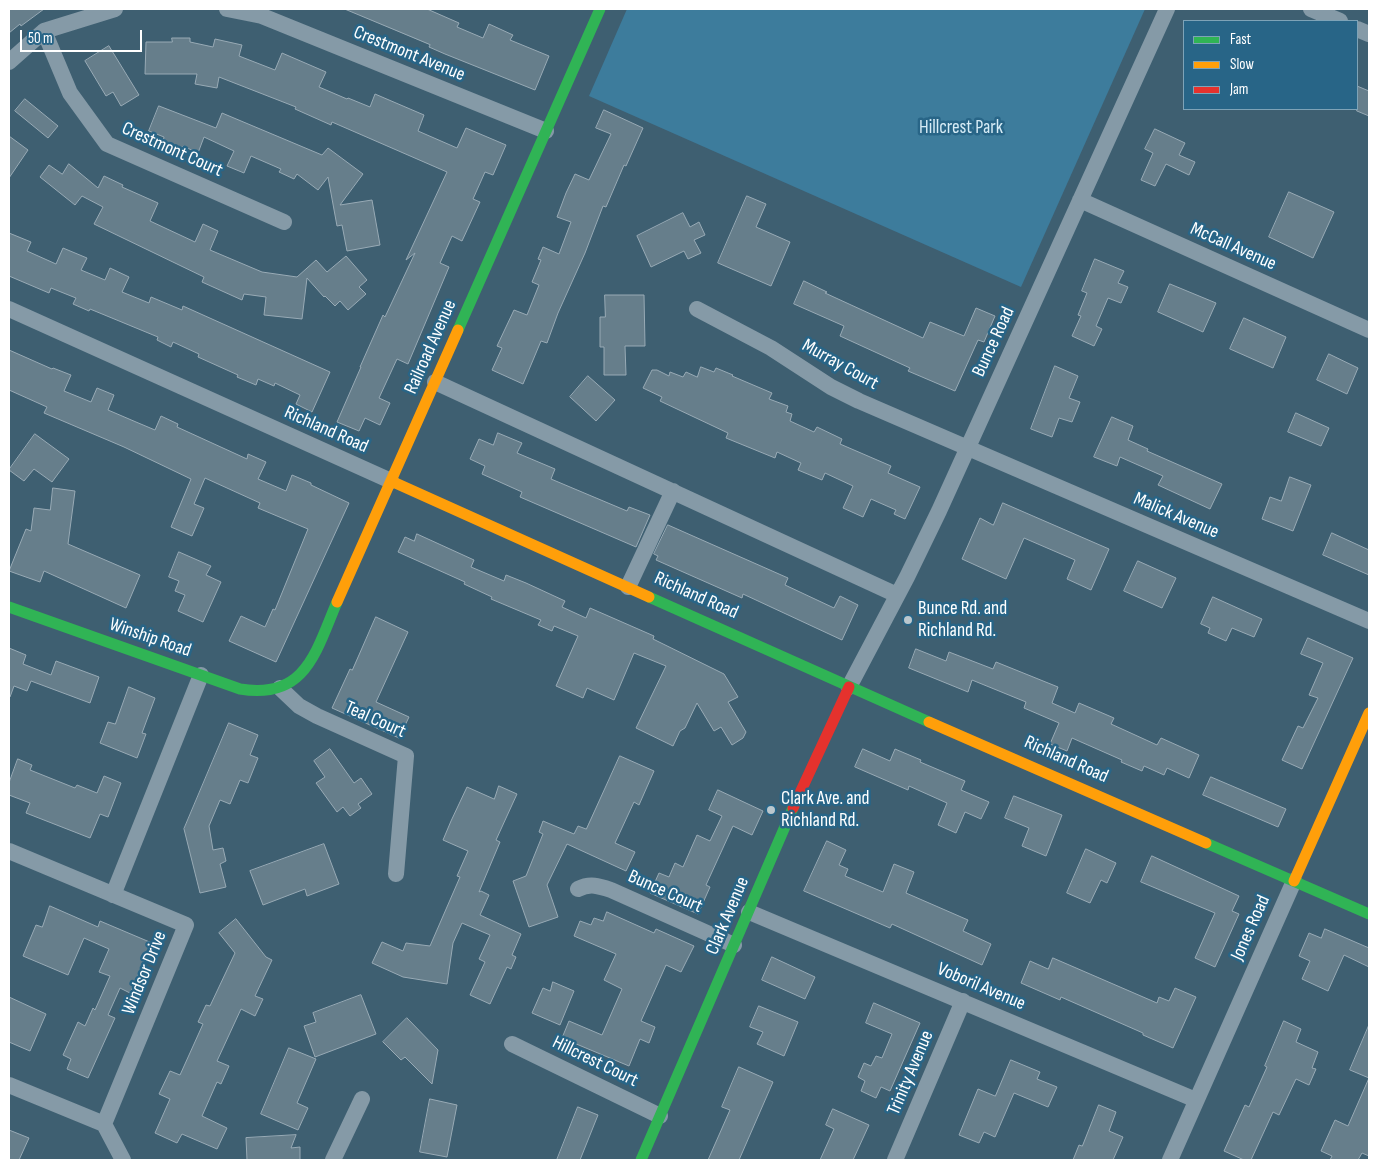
<!DOCTYPE html>
<html>
<head>
<meta charset="utf-8">
<style>
  body { margin:0 }
  #map { position:relative; width:1378px; height:1169px; overflow:hidden; background:#3e5f71; font-family:"Sofia Sans Condensed",sans-serif }
  canvas { display:block }
  .frame { position:absolute; inset:0; border:10px solid #fff; pointer-events:none }
  .legend { position:absolute; left:1183px; top:20px; width:175px; height:90px; box-sizing:border-box; background:#286587; border:1px solid #7ea3b7; margin:0; padding:6px 9px; list-style:none; font-size:15px; color:#fff }
  .legend li { display:flex; align-items:center; gap:10px; height:25px }
  .legend b { width:25px; border:1px solid #7ea3b7 }
  .scale { position:absolute; left:20px; top:30px; width:122px; height:22px; box-sizing:border-box; border:2px solid #fff; border-top:0; padding-left:6px; font-size:15px; line-height:18px; white-space:nowrap; color:#fff; -webkit-text-stroke:4px #286587; paint-order:stroke }
</style>
</head>
<body>
<div id="map">
<canvas width="1378" height="1169"></canvas>
<div class="frame"></div>
<ul class="legend">
<li><b style="height:6px;background:#30b455"></b>Fast</li>
<li><b style="height:6px;background:#ff9f0a"></b>Slow</li>
<li><b style="height:6px;background:#e5322d"></b>Jam</li>
</ul>
<div class="scale">50 m</div>
</div>
<script>
const ctx = document.querySelector('canvas').getContext('2d');
ctx.lineJoin = 'round';
function fillPath(path, color) {
  ctx.fillStyle = color;
  ctx.fill(path, 'evenodd');
}
function stroke(path, color, width, dash) {
  ctx.strokeStyle = color;
  ctx.lineWidth = width;
  ctx.lineCap = dash ? 'butt' : 'round';
  ctx.setLineDash(dash || []);
  ctx.stroke(path);
}
function write(font, color, halo, rows, align = 'center') {
  ctx.font = font + ' "Sofia Sans Condensed",sans-serif';
  ctx.lineWidth = 5;
  ctx.setLineDash([]);
  ctx.textBaseline = 'middle';
  ctx.strokeStyle = halo;
  ctx.fillStyle = color;
  for (const [text, x, y, turn = 0] of rows) {
    ctx.save();
    ctx.translate(x, y);
    ctx.rotate((+turn || 0) * Math.PI / 180);
    ctx.textAlign = isNaN(turn) ? turn : align;
    if (halo) ctx.strokeText(text, 0, 0);
    ctx.fillText(text, 0, 0);
    ctx.restore();
  }
}
fillPath(new Path2D(`
  M627 9H1145L1021 287 589 96Z`), '#3d7c9c');
const building = new Path2D(`
  M9 9H44L21 26 20 24 9 33Z
  M345 9H427L459 23 457 27 483 38 489 24 513 35 510 40 549 56 535 90 445 54 429 47 430 45Z
  M172 38H190V42L213 47 215 39 242 45 239 56 275 70 282 53 326 72 319 87 347 99 348 98 370 107 375 94 424 115 418 131 457 148 466 128 506 145 493 175 485 172 473 199 480 202 462 241 452 236 440 263 449 267 408 364 397 359 379 398 390 403 380 425 365 418 359 431 337 422 361 367H360L383 315 385 317 415 253 406 260 447 172 332 122 331 125 295 109 296 107 219 77 217 88 195 84 197 74H145L146 42H172Z
  M109 46 139 95 121 106 113 92 106 96 85 61Z
  M1357 86 1369 91V116L1357 111Z
  M25 99 58 126 48 138 15 111Z
  M159 106 216 128 222 113 322 155 328 148 363 174 340 205 372 200 380 245 347 251 342 225 337 226 328 177 318 190 297 174 294 179 279 172 281 169 251 156 244 173 227 166 234 151 204 137 198 153 183 146 181 150 163 142 164 137 149 131Z
  M604 110 643 128 626 166 624 165 606 207 603 206 585 253 558 313 547 343 541 341 523 384 492 370 502 348 497 346 514 310 527 315 539 285 532 282 541 260 538 259 543 247 559 254 571 222 557 217 566 193 575 174 589 180 611 134 596 128Z
  M1155 129 1185 143 1179 155 1195 162 1189 175 1166 164 1155 186 1141 180 1153 153 1145 149Z
  M9 136 28 150 9 178Z
  M69 164 98 188 104 176 123 185 122 187 158 203 150 221 195 242 203 224 218 231 210 250 262 272 297 277 316 260 327 272 346 256 367 280 359 287 366 294 348 310 340 301 335 306 325 296 324 297 307 278 302 319 264 315 266 297 244 294 242 300 202 282 204 277 94 224 103 207 82 196 75 205 40 177 49 165 62 174Z
  M1289 192 1334 212 1313 258 1269 237Z
  M747 196 766 204 756 227 790 242 771 286 718 263Z
  M683 213 690 227 699 222 705 235 694 240 701 253 688 259 684 251 651 267 637 236Z
  M9 233 31 242 27 251 56 264 63 248 87 258 81 270 105 280 110 268 129 277 122 292 149 303 151 297 182 310 183 306 330 372 312 412 296 404 300 395 275 383 274 386 258 379 256 385 237 377 238 375 198 357 199 354 173 342 171 347 157 340 158 337 90 309 89 311 73 304 76 298 51 288 49 293 9 276Z
  M1095 259 1124 271 1118 283 1128 287 1121 303 1108 298 1096 326 1102 329 1094 346 1072 336 1081 316 1078 315 1087 293 1082 291Z
  M804 281 827 292 825 293 923 338 930 322 964 336 976 308 995 316 984 342 978 340 955 391 908 371 910 368 840 336 844 326 794 304Z
  M1170 284 1216 303 1203 332 1158 312Z
  M605 295H644L645 346H625L626 375H604V347H600V317H605Z
  M1244 318 1286 337 1273 368 1230 349Z
  M9 350 52 369 53 368 71 375 64 391 91 402 97 388 114 395 108 410 136 422 155 430 161 416 178 424 177 427 247 459 248 454 266 462 258 479 286 491 292 475 311 483V485L349 503 276 662 229 641 241 616 265 627 273 609 275 610 308 529 258 508 260 503 205 478 194 504 204 508 192 536 171 527 191 479 124 447 44 413 47 407 9 390Z
  M1329 354 1358 368 1347 394 1317 380Z
  M1055 366 1078 376 1069 398 1080 402 1072 422 1059 418 1052 437 1031 429Z
  M701 367 714 372 716 368 733 375 732 376 772 393 769 399 788 406 786 412 792 414 790 421 814 432 817 427 842 439 840 444 891 466 888 473 920 487 905 519 894 514 896 510 871 499 863 517 843 508 853 486 825 473 822 480 798 470 801 463 777 452 775 458 726 438 728 433 660 401 662 397 643 388 652 370H657L669 376 670 372 683 377 686 372 697 377Z
  M588 376 615 400 596 421 570 397Z
  M1296 413 1329 428 1321 446 1288 432Z
  M1112 417 1133 426 1128 440 1148 449 1147 451 1222 484 1210 509 1158 485 1163 476 1120 457 1117 466 1094 457Z
  M498 433 522 443 517 453 555 469 551 479 627 511 629 507 650 515 636 547 520 497 522 492 482 474 485 466 470 459 479 439 493 445Z
  M35 434 69 459 52 482 34 469 24 481 9 470Z
  M1290 477 1311 485 1293 531 1262 519 1270 497 1281 501Z
  M53 488 75 491 68 544 140 575 126 608 44 571 40 582 9 571 26 529 31 531 34 508 50 510Z
  M1003 503 1109 549 1091 590 1067 579 1075 560 1024 538 1006 579 962 559 980 518 993 525Z
  M668 525 788 578 785 585 834 608 840 596 858 605 842 640 743 594 742 598 656 560 658 556 654 554Z
  M1332 533 1369 550V575L1323 555Z
  M417 534 474 560 471 567 504 581 506 575 526 583 565 601 562 607 586 618 590 608 654 636 653 639 724 674 738 697 728 702 746 732 743 738 732 745 721 727 714 731 697 703 685 728 680 731 673 746 636 728 666 666 634 653 614 700 587 688 583 698 556 686 578 636 554 626 552 631 538 625 541 620 491 599 492 597 464 584 465 582 398 552 405 537 414 541Z
  M179 552 211 566 206 575 221 582 203 622 178 611 185 595 175 591 179 581 169 577Z
  M1138 561 1176 578 1162 608 1124 591Z
  M1213 597 1262 619 1254 637 1232 628 1226 641 1208 633 1210 628 1201 624Z
  M376 617 408 632 376 702 409 717 399 738 332 708 350 669 352 670Z
  M1308 638 1353 658 1302 769 1282 760 1298 726 1303 728 1318 698 1309 695 1323 663 1301 654Z
  M9 648 26 655 23 664 51 675 56 661 99 677 90 703 31 681 27 691 14 686 10 697H9Z
  M916 649 946 661 949 652 993 669 996 662 1058 687 1052 703 1075 713 1079 703 1114 718 1111 724 1157 745 1161 738 1199 755 1189 778 1167 768 1164 775 1144 766 1142 771 1121 762 1122 760 1072 738 1067 751 1050 744 1059 723 1024 708 1026 702 972 680 968 692 909 668Z
  M129 687 155 698 142 733 146 734 137 758 100 743 108 722 115 724Z
  M229 723 258 735 250 755 258 758 248 783 240 780 230 804 220 800 209 826 213 850 223 848 226 861 220 864 226 887 200 893 184 829Z
  M330 749 354 783 361 778 372 794 358 804 361 808 350 816 343 807 337 812 316 783 325 777 314 761Z
  M863 749 890 761 895 749 921 760 920 762 965 781 961 790 989 802 981 819 965 812 956 833 938 825 947 803 909 786 908 790 855 767Z
  M620 756 654 771 639 805 634 802 615 843 635 852 626 871 567 844 547 885 558 917 529 927 513 881 526 876 543 834 539 832 543 821 574 834 578 826 586 829Z
  M18 759 32 765 30 770 75 788 77 785 97 793 104 776 121 783 108 817 100 814 90 838 26 813 30 803 9 795V783Z
  M1211 777 1286 809 1278 827 1203 795Z
  M499 786 517 794 496 840 500 842 479 892 481 891 489 895 480 915 521 934 512 955 516 957 511 969 507 967 490 1004 470 995 485 962 479 959 490 935 462 923 453 943 447 984 403 977 372 963 382 942 403 951 406 943 430 946 460 877 457 876 468 851 443 840 451 821 467 787 494 799Z
  M718 790 763 811 752 835 733 826 706 885 710 887 698 914 650 893 659 873 669 877 675 863 683 867 697 835 710 841 722 816 709 810Z
  M1014 796 1062 815 1046 856 1022 846 1029 828 1005 818Z
  M827 841 846 850 839 865 848 869 845 876 883 892 894 864 914 872 906 893 968 920 963 931 991 944 982 965 892 924 890 928 804 891Z
  M324 844 339 884 307 896 305 889 263 905 250 871Z
  M1086 849 1116 863 1107 883 1101 880 1090 903 1067 893Z
  M1152 856 1239 896 1232 911 1239 914 1215 967 1195 958 1215 913 1141 882Z
  M50 906 98 927 100 921 152 943 130 993 120 988 108 1015 115 1018 88 1078 67 1069 71 1059 63 1055 78 1022 85 1026 93 1008 95 1010 110 976 99 972 109 949 84 938 68 975 23 956 36 925 42 927Z
  M607 912 654 933 656 929 694 946 681 972 666 965 641 1021 655 1027 649 1043 640 1039 629 1066 562 1038 569 1021 602 1035 622 989 604 980 616 954 574 936 580 921 591 925 594 918 603 921Z
  M236 919 266 957 272 960 255 996 263 999 255 1016 241 1009 217 1061 229 1066 221 1084 217 1082 202 1116 227 1128 217 1149 182 1134 177 1143 155 1133 170 1099 159 1094 170 1071 180 1075 203 1024 198 1022 206 1005 210 1006 235 953 219 933Z
  M1325 929 1369 948V967L1344 955 1328 991 1302 979 1310 961 1299 956 1309 933 1321 938Z
  M772 957 815 977 805 999 762 980Z
  M1053 958 1157 1003 1159 997 1169 1001 1175 988 1196 997 1173 1048 1143 1035V1033L1061 997 1060 1000 1021 983 1030 961 1048 969Z
  M553 982 574 991 560 1025 532 1013 543 988 550 991Z
  M361 995 376 1034 315 1057 304 1026 316 1022 313 1013Z
  M9 997 46 1014 30 1051 9 1042Z
  M874 1003 920 1023 890 1091 881 1087 876 1098 861 1091 865 1081 858 1077 864 1063 871 1066 876 1056 882 1058 892 1034 866 1023Z
  M759 1006 798 1022 784 1056 757 1044 763 1032 750 1027Z
  M407 1018 438 1050 432 1084 405 1057 401 1060 383 1042Z
  M1284 1021 1301 1029 1296 1042 1318 1052 1312 1068 1316 1069 1309 1085 1296 1079 1279 1115 1273 1112 1251 1160H1244L1224 1151 1245 1105 1249 1107 1267 1067 1265 1066Z
  M1369 1025V1156L1362 1153 1358 1160H1330L1332 1156 1321 1151 1335 1120 1348 1126 1369 1078 1350 1070Z
  M289 1048 316 1059 297 1103 308 1108 298 1130 261 1114Z
  M1011 1060 1040 1072 1037 1079 1057 1087 1048 1107 1014 1093 995 1137 984 1132 979 1143 959 1135 978 1089 995 1096Z
  M739 1067 773 1082 739 1160H708L730 1110 722 1107Z
  M430 1099 457 1105 447 1157 420 1152Z
  M1099 1105 1116 1112 1109 1131 1123 1137 1113 1160H1073L1079 1145 1082 1146Z
  M578 1107 598 1115 580 1160H557Z
  M833 1109 869 1125 853 1160H820L834 1129 826 1125Z
  M9 1130 29 1138 19 1160H9Z
  M296 1135 291 1148 300 1147V1160H247L246 1138Z`);
fillPath(building, '#667e8b');
stroke(building, '#98aab5', 1);
stroke(new Path2D(`
  M227 9 262 16 546 131
  M1311 9 1340 21
  M1357 29 1369 34
  M44 31 70 93 107 144 284 222
  M9 62 44 31 115 9
  M1080 200 1369 330
  M9 309 391 481
  M697 309 771 348 831 387 859 401 1369 621
  M435 382 897 595
  M628 587 673 491
  M849 687 907 577 939 511 1167 9
  M280 688 299 706 317 716 406 756 396 874
  M9 851 186 925 104 1124 123 1160
  M578 889C590 883 599 886 611 890L734 945
  M113 895 201 675
  M749 912 1196 1100
  M512 1044 660 1116
  M9 1085 104 1124
  M333 1160 362 1099
  M895 1160 963 1001
  M1170 1160 1294 881`), '#859aa7', 16);
stroke(new Path2D(`
  M458 330 600 9
  M649 597 929 722
  M9 607 240 689C306 700 316 651 337 602
  M1206 843 1369 914
  M641 1160 793 808`), '#30b455', 11);
stroke(new Path2D(`
  M391 481 649 597
  M337 602 458 330
  M929 722 1206 843
  M1294 881 1369 713`), '#ff9f0a', 11);
stroke(new Path2D(`
  M793 808 849 687`), '#e5322d', 11);
for (const [x, y, r, color] of [
  [908,620,5,"#bbc7cd"],
  [771,810,5,"#bbc7cd"]
]) {
  const dot = new Path2D();
  dot.arc(x, y, r, 0, 2 * Math.PI);
  ctx.fillStyle = color;
  ctx.fill(dot);
  stroke(dot, '#286587', 2);
}
write('19px', '#fff', '#286587', [
  ["Crestmont Avenue",409,54,22],
  ["Crestmont Court",172,150,24],
  ["McCall Avenue",1233,247,24],
  ["Bunce Road",994,342,-65],
  ["Railroad Avenue",431,347,-66],
  ["Murray Court",840,365,29],
  ["Richland Road",326,430,24],
  ["Malick Avenue",1176,516,23],
  ["Richland Road",696,596,24],
  ["Winship Road",150,638,19],
  ["Teal Court",375,720,24],
  ["Richland Road",1066,760,24],
  ["Bunce Court",665,892,24],
  ["Clark Avenue",728,916,-67],
  ["Jones Road",1251,928,-66],
  ["Windsor Drive",145,973,-68],
  ["Voboril Avenue",981,987,23],
  ["Hillcrest Court",595,1062,26],
  ["Trinity Avenue",911,1073,-67]
]);
write('19px', '#d7ecf6', '#286587', [
  ["Hillcrest Park",961,128]
]);
write('19px', '#fff', '#286587', [
  ["Bunce Rd. and",918,609],
  ["Richland Rd.",918,631],
  ["Clark Ave. and",781,799],
  ["Richland Rd.",781,821]
], 'left');
</script>
</body>
</html>
